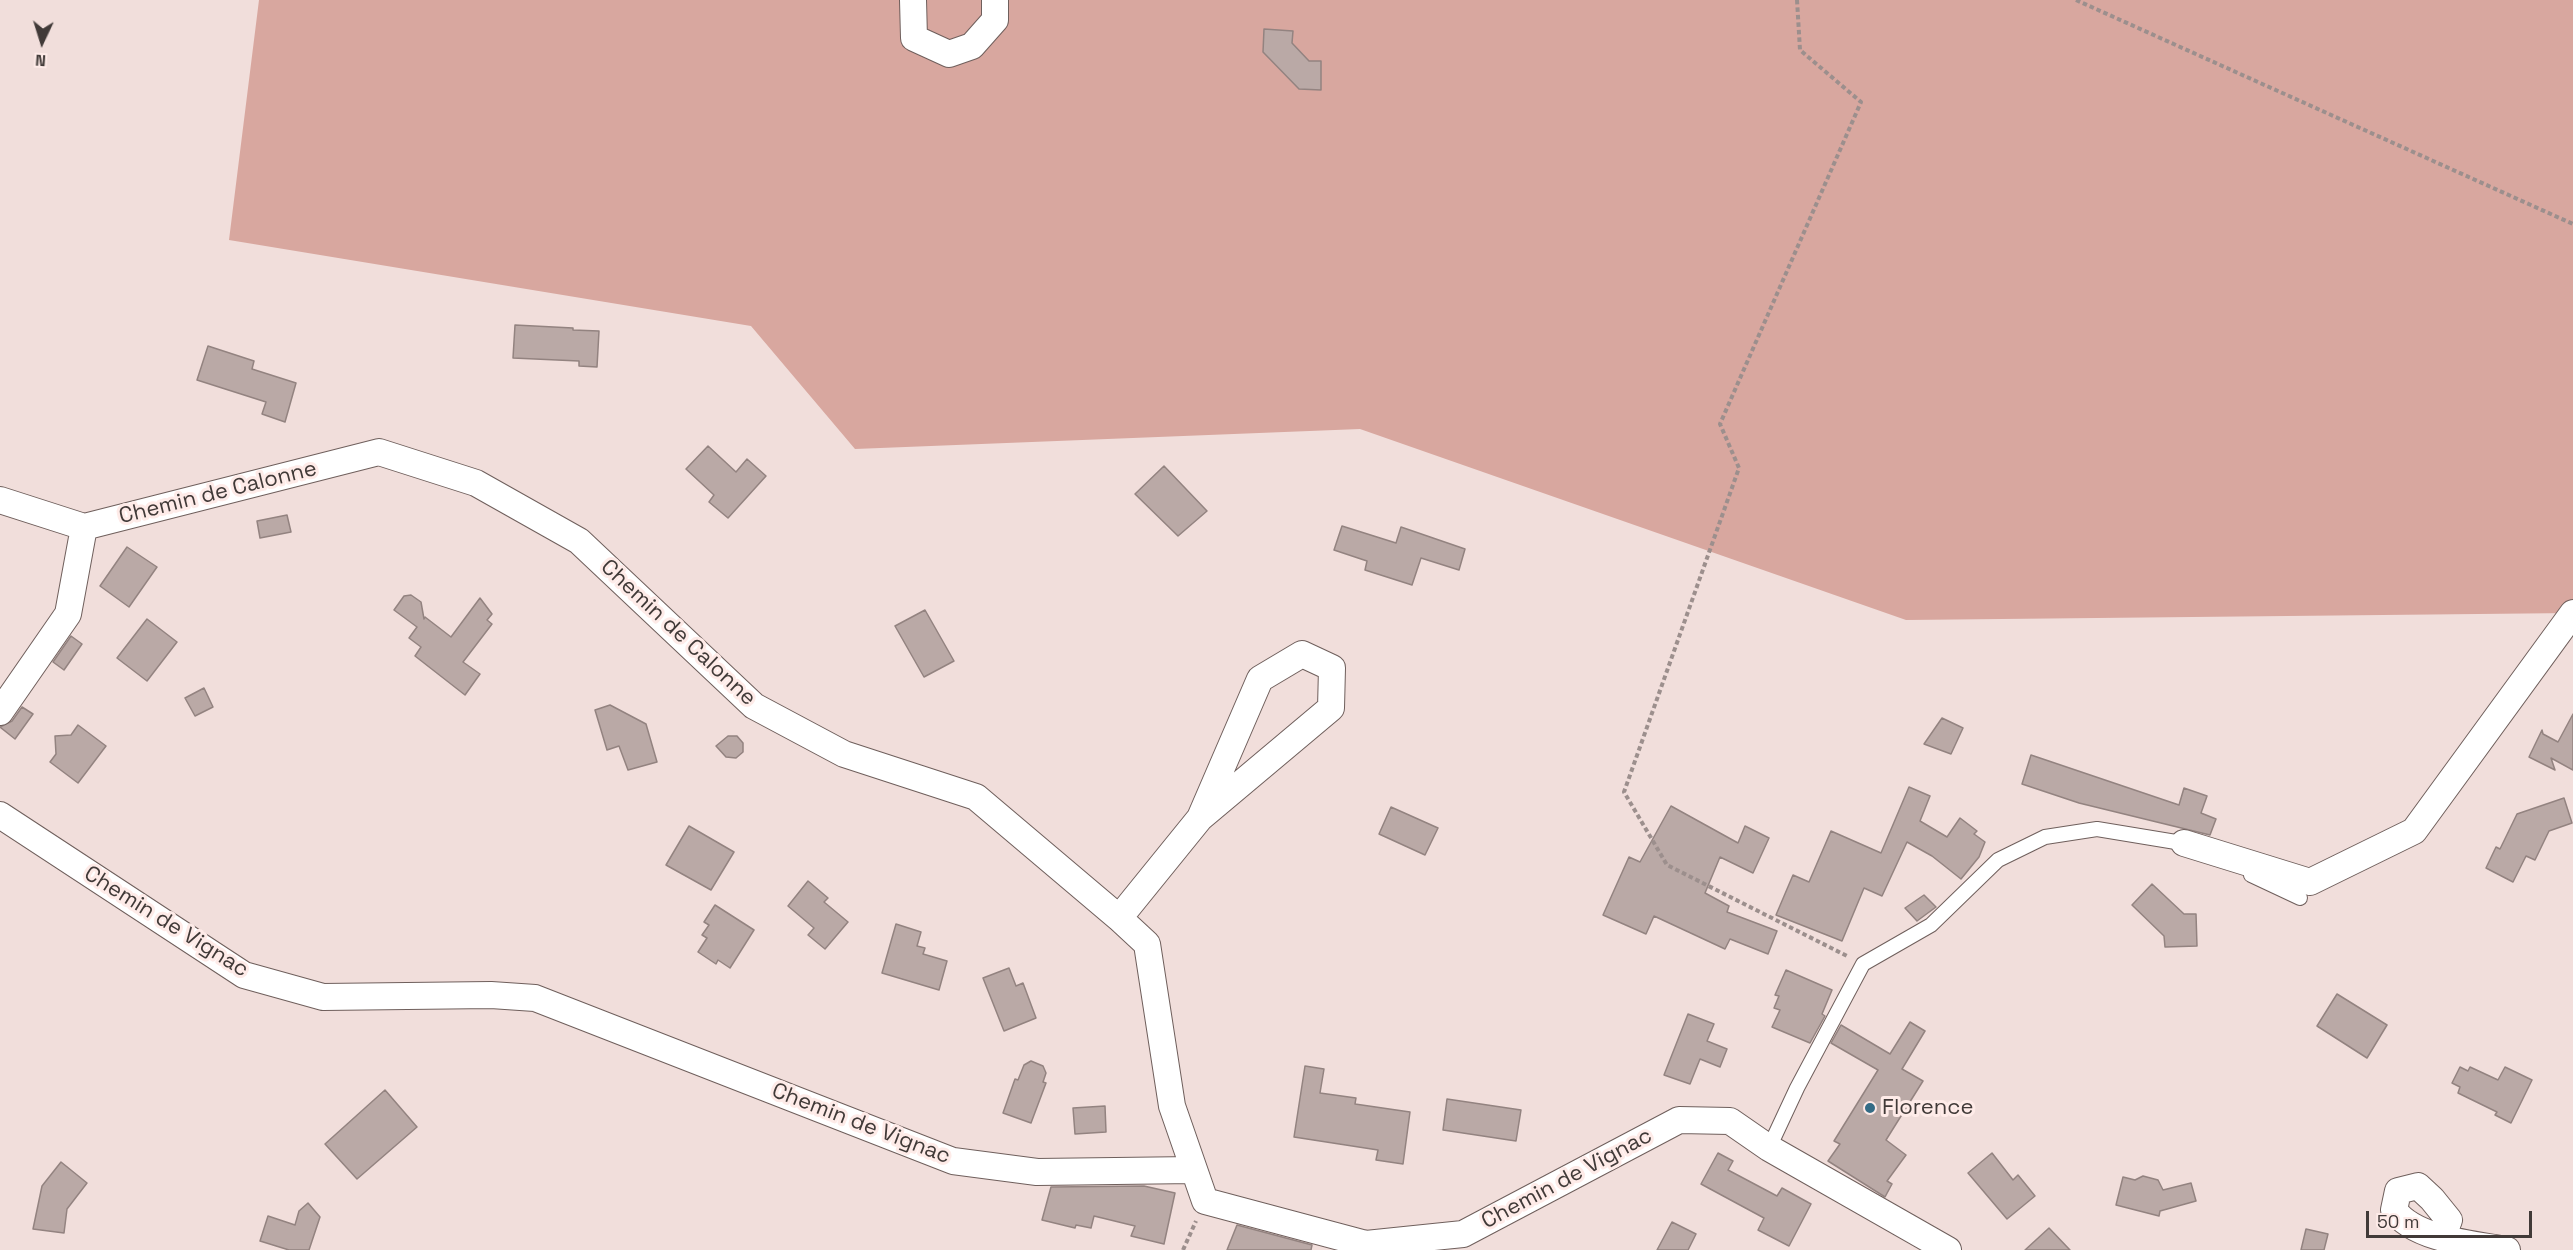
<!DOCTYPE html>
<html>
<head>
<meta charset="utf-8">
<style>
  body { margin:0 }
  #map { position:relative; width:2573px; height:1250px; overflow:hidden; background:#f1dedb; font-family:"Space Grotesk",sans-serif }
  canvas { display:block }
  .north { position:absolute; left:12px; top:12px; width:60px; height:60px; -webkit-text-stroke:4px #feebe8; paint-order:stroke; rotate:184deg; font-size:16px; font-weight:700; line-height:24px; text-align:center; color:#413a38 }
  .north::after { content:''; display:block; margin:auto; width:21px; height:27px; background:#413a38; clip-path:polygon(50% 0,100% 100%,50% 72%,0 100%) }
  .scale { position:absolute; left:2366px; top:1211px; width:166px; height:27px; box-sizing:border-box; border:3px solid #413a38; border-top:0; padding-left:8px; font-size:18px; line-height:21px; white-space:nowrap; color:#413a38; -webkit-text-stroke:4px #feebe8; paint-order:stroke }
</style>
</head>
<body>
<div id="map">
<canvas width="2573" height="1250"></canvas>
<div class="north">N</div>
<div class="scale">50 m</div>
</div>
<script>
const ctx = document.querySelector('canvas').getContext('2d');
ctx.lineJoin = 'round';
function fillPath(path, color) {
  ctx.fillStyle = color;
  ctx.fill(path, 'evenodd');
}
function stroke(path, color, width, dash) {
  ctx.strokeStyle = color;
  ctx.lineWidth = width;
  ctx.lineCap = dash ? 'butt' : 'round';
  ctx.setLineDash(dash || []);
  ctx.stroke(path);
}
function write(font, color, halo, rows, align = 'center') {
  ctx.font = font + ' "Space Grotesk",sans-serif';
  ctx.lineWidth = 6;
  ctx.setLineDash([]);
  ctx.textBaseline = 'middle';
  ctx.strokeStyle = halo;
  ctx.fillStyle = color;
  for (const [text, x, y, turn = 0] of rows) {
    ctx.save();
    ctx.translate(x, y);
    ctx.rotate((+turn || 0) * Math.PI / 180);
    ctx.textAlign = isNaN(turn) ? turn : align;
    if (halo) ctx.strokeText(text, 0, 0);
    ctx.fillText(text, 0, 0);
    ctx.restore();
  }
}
fillPath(new Path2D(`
  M259 0H2573V613L1906 620 1360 429 855 449 751 326 229 240Z`), '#d8a79f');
const building = new Path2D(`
  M1264 29 1293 31 1292 43 1309 61H1321V90L1299 89 1263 52Z
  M515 325 573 328V330L599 331 597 367 579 366V361L513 358Z
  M208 346 254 361 252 369 296 383 285 422 262 414 266 402 197 380Z
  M708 446 736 472 747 459 766 476 728 518 709 502 714 495 686 469Z
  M1164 466 1207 511 1178 536 1135 494Z
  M287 515 291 532 260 538 257 521Z
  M1342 526 1396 543 1401 527 1465 549 1459 570 1421 558 1412 585 1365 570 1367 561 1334 550Z
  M127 547 157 567 129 607 100 586Z
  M411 595 421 602 424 619 425 617 451 637 480 598 492 614 487 620 492 624 463 662 480 674 465 695 415 656 421 647 409 638 417 627 394 610 404 596Z
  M925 610 954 661 924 677 895 626Z
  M147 619 177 642 147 681 117 658Z
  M71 636 82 644 64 670 53 662Z
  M204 688 213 707 195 716 185 698Z
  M610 705 646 724 657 762 628 770 619 746 607 750 595 710Z
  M22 707 33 714 15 739 0 727 12 721Z
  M2573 714V770L2551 758 2555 770 2529 757 2542 730 2543 734 2558 742Z
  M1942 718 1963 728 1951 754 1924 744Z
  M78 725 106 746 78 783 50 762 56 754 55 736 71 735Z
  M728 736H737L743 743V752L736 758 726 757 716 746Z
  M2031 755 2179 805 2184 788 2207 796 2201 813 2216 819 2210 835 2079 803 2022 784Z
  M1909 787 1930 796 1920 821 1947 837 1960 818 1977 831 1974 834 1985 842 1979 857 1961 879 1932 856 1907 842 1882 896 1864 888 1842 941 1776 915 1793 875 1809 882 1831 831 1881 853Z
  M2564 798 2572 823 2549 831 2535 860 2526 856 2513 882 2486 868 2496 847 2500 849 2517 814Z
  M1671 806 1738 843 1745 826 1769 838 1753 873 1720 857 1705 893 1729 906 1727 912 1777 931 1768 954 1730 939 1725 949 1654 916 1646 934 1603 915 1629 857 1640 862Z
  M1391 807 1438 828 1425 855 1379 834Z
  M689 826 734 852 711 890 666 865Z
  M808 881 828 898 824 902 848 922 825 949 808 935 814 928 788 906Z
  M2152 884 2184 914H2196L2197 946 2165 947 2164 936 2132 905Z
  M1924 895 1936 907 1917 921 1905 908Z
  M715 905 754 930 730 968 718 960 716 964 698 952 707 938 702 935 709 925 704 922Z
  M896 924 921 932 917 946 925 948 923 954 947 961 939 990 882 973Z
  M1009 968 1016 986 1023 983 1036 1018 1004 1031 983 978Z
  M1786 970 1832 990 1822 1014 1825 1016 1810 1043 1772 1027 1780 1010 1774 1008 1779 996 1775 995Z
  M2337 994 2387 1025 2367 1058 2317 1026Z
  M1688 1014 1714 1024 1707 1041 1727 1049 1720 1067 1700 1059 1690 1084 1664 1075Z
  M1910 1022 1925 1031 1902 1069 1923 1081 1886 1140 1906 1155 1887 1181 1892 1184 1885 1197 1828 1161 1840 1144 1834 1141 1878 1070 1831 1043 1841 1025 1890 1054Z
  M1031 1061 1043 1066 1046 1073 1043 1082 1046 1083 1031 1123 1003 1113 1015 1079 1018 1080 1024 1065Z
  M1305 1066 1324 1069 1320 1093 1356 1098 1355 1104 1410 1112 1403 1164 1376 1160 1378 1150 1294 1137Z
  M2460 1067 2468 1071 2470 1067 2498 1080 2505 1067 2532 1080 2511 1123 2495 1115 2497 1112 2458 1093 2460 1087 2452 1083Z
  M385 1090 417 1127 357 1179 325 1144Z
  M1447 1099 1521 1110 1516 1141 1443 1130Z
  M1105 1106 1106 1132 1075 1134 1073 1108Z
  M1718 1153 1733 1161 1728 1170 1777 1196 1782 1188 1811 1204 1789 1246 1758 1230 1764 1218 1701 1184Z
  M1992 1153 2013 1180 2018 1175 2035 1196 2007 1219 1968 1173Z
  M61 1162 87 1183 67 1209 64 1233 33 1229 42 1186Z
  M2143 1176 2158 1180 2163 1190 2191 1183 2196 1201 2160 1211 2159 1216 2116 1205 2123 1177 2135 1180Z
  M1144 1186 1175 1193 1164 1244 1131 1236 1135 1226 1094 1216 1091 1228 1076 1225 1075 1228 1042 1220 1051 1187Z
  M308 1203 320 1217 309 1250H289L260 1241 268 1216 295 1225 299 1211Z
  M1672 1222 1696 1234 1688 1250H1657Z
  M1237 1225 1312 1245 1311 1250H1227Z
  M2049 1228 2070 1250H2025Z
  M2306 1229 2328 1234 2324 1250H2301Z`);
fillPath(building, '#baa9a6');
stroke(building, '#938380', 1.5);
const lane = new Path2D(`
  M2251 875 2300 898
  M1769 1148 1797 1088 1863 964 1931 925 1998 860 2045 837 2097 829 2188 844`);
const street = new Path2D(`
  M913 0 914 38 949 54 972 46 995 20V0
  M0 500 84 527 379 452 476 483 579 541 754 706 844 754 976 797 1119 918 1147 944 1172 1106 1205 1201 1366 1244 1463 1234 1679 1120 1730 1121 1769 1148 1948 1250
  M0 712 68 614 84 527
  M0 815 244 975 323 997 491 995 535 998 953 1161 1037 1172 1194 1170
  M2184 843 2310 882 2414 831 2573 613
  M1119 918 1200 818 1331 708 1332 668 1302 654 1260 679 1200 818
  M2442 1238 2449 1220 2432 1199 2418 1186 2398 1191 2394 1210C2414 1239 2473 1244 2507 1250`);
stroke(lane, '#6f5f5c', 16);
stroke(street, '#6f5f5c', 28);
stroke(new Path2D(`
  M1797 0 1800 50 1861 102 1720 424 1739 468 1624 792 1667 865 1849 957
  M2076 0 2573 224
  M1183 1250 1196 1221`), '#9c8f8d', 4, [4.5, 3]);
stroke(lane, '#fff', 14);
stroke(street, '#fff', 26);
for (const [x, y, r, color] of [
  [1870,1108,6,"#346c86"]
]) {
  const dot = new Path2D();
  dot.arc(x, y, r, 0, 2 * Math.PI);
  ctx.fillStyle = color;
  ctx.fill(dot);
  stroke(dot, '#feebe8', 2);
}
write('22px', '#413a38', '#feebe8', [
  ["Chemin de Calonne",218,493,-14],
  ["Chemin de Calonne",678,633,43],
  ["Chemin de Vignac",166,922,32],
  ["Chemin de Vignac",861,1124,21],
  ["Chemin de Vignac",1567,1179,-28]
]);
write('22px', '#413a38', '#feebe8', [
  ["Florence",1882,1108]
], 'left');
</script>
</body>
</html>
